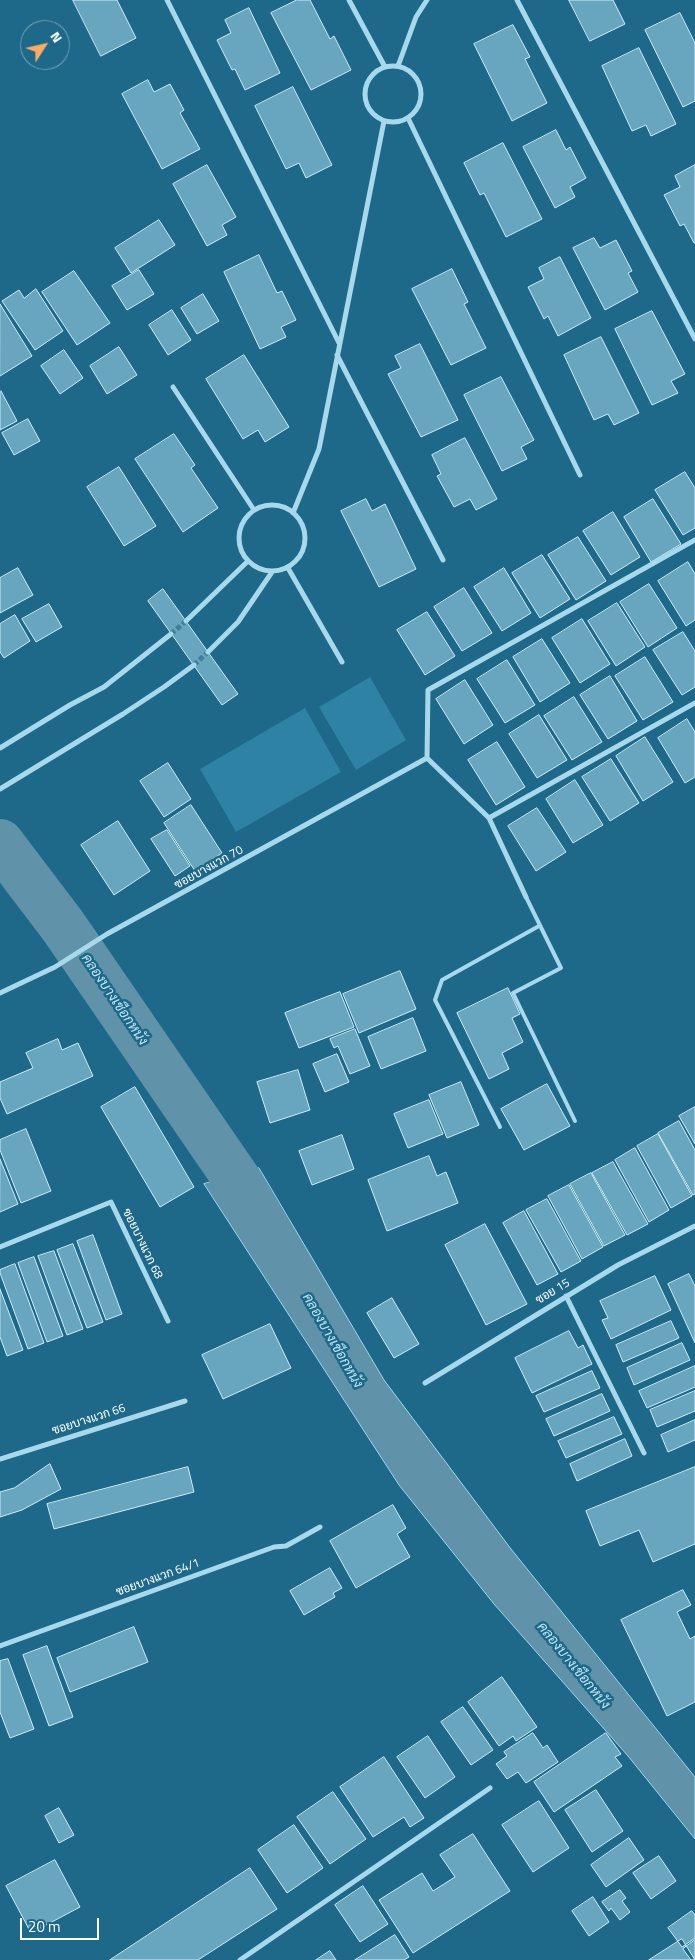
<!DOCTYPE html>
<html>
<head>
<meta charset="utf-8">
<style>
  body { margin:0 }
  #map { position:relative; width:695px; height:1960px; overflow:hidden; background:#1e6889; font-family:"Titillium Web",sans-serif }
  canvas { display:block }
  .north { position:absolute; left:20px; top:20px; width:50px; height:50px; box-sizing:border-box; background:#1e6889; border:1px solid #78a4b8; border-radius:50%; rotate:55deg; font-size:14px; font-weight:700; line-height:20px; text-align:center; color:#fff }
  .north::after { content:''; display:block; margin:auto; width:18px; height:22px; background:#fbaa67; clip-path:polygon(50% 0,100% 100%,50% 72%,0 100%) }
  .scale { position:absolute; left:20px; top:1918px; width:79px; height:22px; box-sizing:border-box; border:2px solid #fff; border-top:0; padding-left:6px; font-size:15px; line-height:18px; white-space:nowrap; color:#fff; -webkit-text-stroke:4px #1e6889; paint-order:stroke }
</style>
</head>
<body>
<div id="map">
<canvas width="695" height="1960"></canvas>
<div class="north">N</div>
<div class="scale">20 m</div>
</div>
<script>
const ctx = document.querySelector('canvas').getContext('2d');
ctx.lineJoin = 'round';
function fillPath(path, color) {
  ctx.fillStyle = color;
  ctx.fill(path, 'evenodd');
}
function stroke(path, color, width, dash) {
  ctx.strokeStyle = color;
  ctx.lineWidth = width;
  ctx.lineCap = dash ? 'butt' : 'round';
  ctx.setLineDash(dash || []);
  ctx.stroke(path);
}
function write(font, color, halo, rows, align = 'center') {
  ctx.font = font + ' "Titillium Web",Sarabun,sans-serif';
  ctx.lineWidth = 5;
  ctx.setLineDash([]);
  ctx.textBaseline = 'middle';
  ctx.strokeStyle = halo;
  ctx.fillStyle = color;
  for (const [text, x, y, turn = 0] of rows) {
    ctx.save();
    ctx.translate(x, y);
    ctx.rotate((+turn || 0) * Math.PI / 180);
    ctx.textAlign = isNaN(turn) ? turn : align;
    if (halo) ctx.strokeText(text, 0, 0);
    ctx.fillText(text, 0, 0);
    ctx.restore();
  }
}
fillPath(new Path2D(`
  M370 677 406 740 356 770 319 707Z
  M305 708 341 772 236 832 200 769Z`), '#2e82a4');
const water = new Path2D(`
  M259 1168 384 1380 511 1549 695 1777V1839L628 1756 494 1604 399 1485 204 1184Z`);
fillPath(water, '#6093a9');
stroke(water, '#9bd6ed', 1);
stroke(new Path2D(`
  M0 843 63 926 238 1181 267 1230`), '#6093a9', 48);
const building = new Path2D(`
  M73 0H117L136 38 101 56Z
  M297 0H310L330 39 334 36 351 70 311 90 271 13Z
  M569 0H613L625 24 590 41Z
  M249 8 280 73 245 90 235 69 232 70 217 40 231 33 225 20Z
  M680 13 695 43V101L683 107 645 30Z
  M513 25 530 57 525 59 547 103 512 121 474 44Z
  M639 48 676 124 651 136 646 125 632 131 602 66Z
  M148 80 154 92 170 84 184 110 180 113 200 149 162 169 122 94Z
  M293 87 332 165 306 178 299 163 286 169 255 106Z
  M556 130 566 150 570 147 586 178 570 187 575 197 555 208 523 147Z
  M503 143 542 219 506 237 484 193 480 195 464 163Z
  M207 165 236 217 222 225 227 235 207 246 173 184Z
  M695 165V243H694L684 224 680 226 664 195 680 187 675 176Z
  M159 220 175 245 131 273 115 248Z
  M594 238 600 248 616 240 632 271 628 273 638 292 605 310 573 248Z
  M259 255 277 293 282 291 296 320 281 327 286 337 260 349 224 272Z
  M560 257 591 318 558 336 548 316 544 319 528 287 544 279 539 268Z
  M452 269 468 302 464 304 486 348 451 365 412 289Z
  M139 270 154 294 127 310 112 286Z
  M74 271 110 323 77 345 42 292Z
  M36 289 63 331 35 350 2 301 19 290 24 298Z
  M203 294 219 321 197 334 181 308Z
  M0 304 32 356 0 376Z
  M172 310 191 340 168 355 149 325Z
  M652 311 685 374 671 381 678 393 652 405 615 329Z
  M601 337 639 413 614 425 608 414 594 420 564 355Z
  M420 344 458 420 421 437 388 374 401 368 395 356Z
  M119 347 137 375 107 394 90 366Z
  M64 350 83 378 60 394 41 366Z
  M244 355 289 427 265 442 258 430 243 439 206 379Z
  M501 377 534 440 521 447 527 459 502 471 464 395Z
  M1 391 17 421 0 430V392Z
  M28 419 40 441 14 455 2 433Z
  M174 434 195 465 191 468 218 508 183 532 135 459Z
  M465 438 497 499 476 510 470 499 454 507 437 476 441 474 432 455Z
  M119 467 156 526 124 546 87 487Z
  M685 472 695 488V528L683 535 655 490Z
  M366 499 372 511 385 504 416 569 379 587 341 511Z
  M653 499 681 544 651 562 624 517Z
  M613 512 640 557 611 575 583 531Z
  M578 537 606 581 576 600 548 555Z
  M542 555 570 599 540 618 512 573Z
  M688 562 695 574V620L686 626 658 581Z
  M18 568 33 595 0 613V578Z
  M504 568 531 613 502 631 474 587Z
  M649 584 677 628 648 647 620 602Z
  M464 588 492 633 462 651 434 607Z
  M163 589 238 694 222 705 148 601Z
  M617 603 645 647 616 666 588 621Z
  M49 604 62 627 36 642 22 619Z
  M427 612 455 656 425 675 397 630Z
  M15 615 30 641 4 658 0 652V624Z
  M582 619 610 664 580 683 552 638Z
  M683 632 695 651V687L682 695 653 650Z
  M542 639 570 683 540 702 513 657Z
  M645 657 673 702 643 720 615 676Z
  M507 660 535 705 505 723 477 679Z
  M610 676 637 721 608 739 580 695Z
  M465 680 493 725 464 744 436 699Z
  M574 697 602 742 572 760 544 716Z
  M539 715 567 760 537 778 509 734Z
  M687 719 695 732V777L685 783 658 738Z
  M645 737 673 782 643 801 616 756Z
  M497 742 525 787 496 805 468 760Z
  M611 759 639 803 610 821 582 777Z
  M168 763 191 799 164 817 140 781Z
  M575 780 603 825 573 843 546 799Z
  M191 805 222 853 195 871 164 823Z
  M537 808 566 852 536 871 508 826Z
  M118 821 150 871 114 895 81 845Z
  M167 830 190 866 175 876 151 839Z
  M400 971 416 1009 359 1033 343 994Z
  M508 988 520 1014 512 1018 523 1042 502 1053 509 1069 489 1079 457 1013Z
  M340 992 354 1027 299 1048 285 1013Z
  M413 1018 426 1051 381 1069 368 1037Z
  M355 1029 370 1066 350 1074 338 1046 334 1048 330 1039Z
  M58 1039 62 1050 78 1043 93 1076 7 1114 0 1098V1082L33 1068 26 1053Z
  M337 1054 349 1082 325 1092 313 1064Z
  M298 1070 310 1110 270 1123 257 1082Z
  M461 1082 479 1125 447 1138 429 1095Z
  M547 1084 570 1126 524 1150 501 1109Z
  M135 1087 194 1187 160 1207 101 1107Z
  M429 1100 443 1134 408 1148 394 1114Z
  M695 1107V1144L679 1116Z
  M679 1121 695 1150V1194L693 1195 658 1133Z
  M26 1129 51 1191 21 1203 0 1150V1140Z
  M658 1134 692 1196 671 1208 637 1146Z
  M342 1135 354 1169 312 1185 299 1151Z
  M635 1148 669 1210 649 1222 615 1160Z
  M429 1156 437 1176 446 1172 458 1203 387 1231 368 1180Z
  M0 1159 18 1204 0 1212Z
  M613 1162 648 1224 627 1235 592 1173Z
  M591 1173 625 1235 604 1246 570 1184Z
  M569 1185 603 1247 582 1259 548 1196Z
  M547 1199 581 1261 561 1272 526 1210Z
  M524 1211 558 1274 537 1285 503 1223Z
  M485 1224 527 1304 486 1325 445 1245Z
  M93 1235 122 1314 106 1320 77 1241Z
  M73 1244 103 1322 87 1328 57 1250Z
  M54 1251 83 1329 67 1335 38 1256Z
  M34 1257 63 1336 47 1342 18 1263Z
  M15 1264 44 1343 28 1349 0 1273V1270Z
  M689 1274 695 1286V1343L668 1284Z
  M655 1276 671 1310 611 1339 602 1320 608 1318 600 1301Z
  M0 1289 23 1350 7 1356 0 1337Z
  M392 1298 419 1344 394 1358 367 1313Z
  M671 1321 679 1338 623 1362 616 1345Z
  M270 1324 291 1368 223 1399 202 1355Z
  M569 1331 578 1348 583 1345 592 1364 532 1393 515 1358Z
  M682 1343 690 1360 634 1385 627 1368Z
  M695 1366V1387L647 1408 639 1391Z
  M592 1371 600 1388 544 1412 536 1396Z
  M695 1391V1411L657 1427 650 1410Z
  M602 1394 610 1411 554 1436 546 1419Z
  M614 1417 622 1434 566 1458 558 1441Z
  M695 1420V1440L668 1452 661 1435Z
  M625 1439 632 1456 577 1481 570 1464Z
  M50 1464 61 1489 22 1510 0 1517V1492L14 1488Z
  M188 1467 194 1492 54 1529 47 1504Z
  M695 1467V1544L653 1562 639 1530 600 1546 586 1511Z
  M393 1505 406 1528 397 1534 410 1557 356 1588 330 1541Z
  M330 1568 342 1588 333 1593 335 1597 304 1615 290 1591Z
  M683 1590 691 1605 677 1612 690 1639 695 1636V1702L667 1716 621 1620Z
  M134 1627 148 1662 70 1692 57 1658Z
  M47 1646 73 1717 49 1726 23 1655Z
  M8 1659 34 1729 10 1738 0 1712V1661Z
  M502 1677 537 1727 516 1741 513 1736 499 1746 468 1702Z
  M463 1707 493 1750 471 1765 441 1722Z
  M533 1733 543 1748 547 1745 558 1762 526 1783 518 1772 507 1779 496 1764 507 1756 504 1752Z
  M606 1733 621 1754 615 1757 622 1766 554 1812 534 1782Z
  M428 1736 455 1777 425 1798 397 1757Z
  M384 1757 424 1818 410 1827 404 1817 373 1837 340 1787Z
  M596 1790 623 1831 592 1852 565 1810Z
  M333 1792 366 1839 330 1864 297 1817Z
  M539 1801 569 1848 533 1872 502 1825Z
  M59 1808 74 1835 59 1843 45 1816Z
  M294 1825 323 1868 287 1893 258 1850Z
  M473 1834 510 1891 413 1953 379 1900 422 1873 433 1891 455 1877 440 1855Z
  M629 1838 644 1860 606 1887 591 1865Z
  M659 1856 676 1881 651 1899 633 1873Z
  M55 1860 80 1907 31 1933 6 1886Z
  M250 1868 277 1909 198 1960H110Z
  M363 1886 388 1924 360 1942 335 1905Z
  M620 1890 626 1898 622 1901 630 1912 620 1920 611 1908 609 1911 602 1902Z
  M593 1897 609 1922 589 1936 572 1911Z
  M692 1911 695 1915V1938L682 1947 668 1928Z
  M395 1935 409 1957 404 1960H355Z
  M682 1939 695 1960H649Z
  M695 1940V1960H691L683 1949Z
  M330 1951 336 1960H316Z`);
fillPath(building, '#68a5bf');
stroke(building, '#cdecf8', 1);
stroke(new Path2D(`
  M171 634 186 621
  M194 665 208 652`), '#407f9b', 5, [5, 2.5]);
stroke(new Path2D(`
  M526 897 561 968 513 993 575 1121
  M500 1127 435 1000 442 980 539 926`), '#a8d8eb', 4);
stroke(new Path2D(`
  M167 0 339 343
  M349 0 385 67
  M517 0 695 339
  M365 94a28 28 0 1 1 56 0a28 28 0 1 1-56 0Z
  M398 66 416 17 427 0
  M408 118 580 475
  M337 355 443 560
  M173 387 254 510
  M239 538a33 33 0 1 1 66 0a33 33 0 1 1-66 0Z
  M293 513 319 449 384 121
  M695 540 428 690 427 758 489 818 695 703
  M288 568 342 662
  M186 621 248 561
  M208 652 238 622 272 572
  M0 748 70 705 104 687 171 634
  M0 789 123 714 164 687 194 665
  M489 818 526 897
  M0 993 55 967 107 934 427 758
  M0 1247 111 1202 168 1321
  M566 1296 644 1453
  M425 1383 618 1265 695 1226
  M0 1459 185 1401
  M0 1646 274 1547 286 1546 320 1527
  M240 1960 490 1788`), '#a8d8eb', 5);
write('12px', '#fff', '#1e6889', [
  ["ซอยบางแวก 70",209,868,-29],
  ["ซอยบางแวก 68",142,1244,64],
  ["ซอย 15",553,1292,-31],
  ["ซอยบางแวก 66",89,1420,-18],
  ["ซอยบางแวก 64/1",158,1578,-20]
]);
write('italic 14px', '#bce4f4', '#1e6889', [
  ["คลองบางเชือกหนัง",114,1000,56],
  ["คลองบางเชือกหนัง",332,1341,60],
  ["คลองบางเชือกหนัง",573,1666,51]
]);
</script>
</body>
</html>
